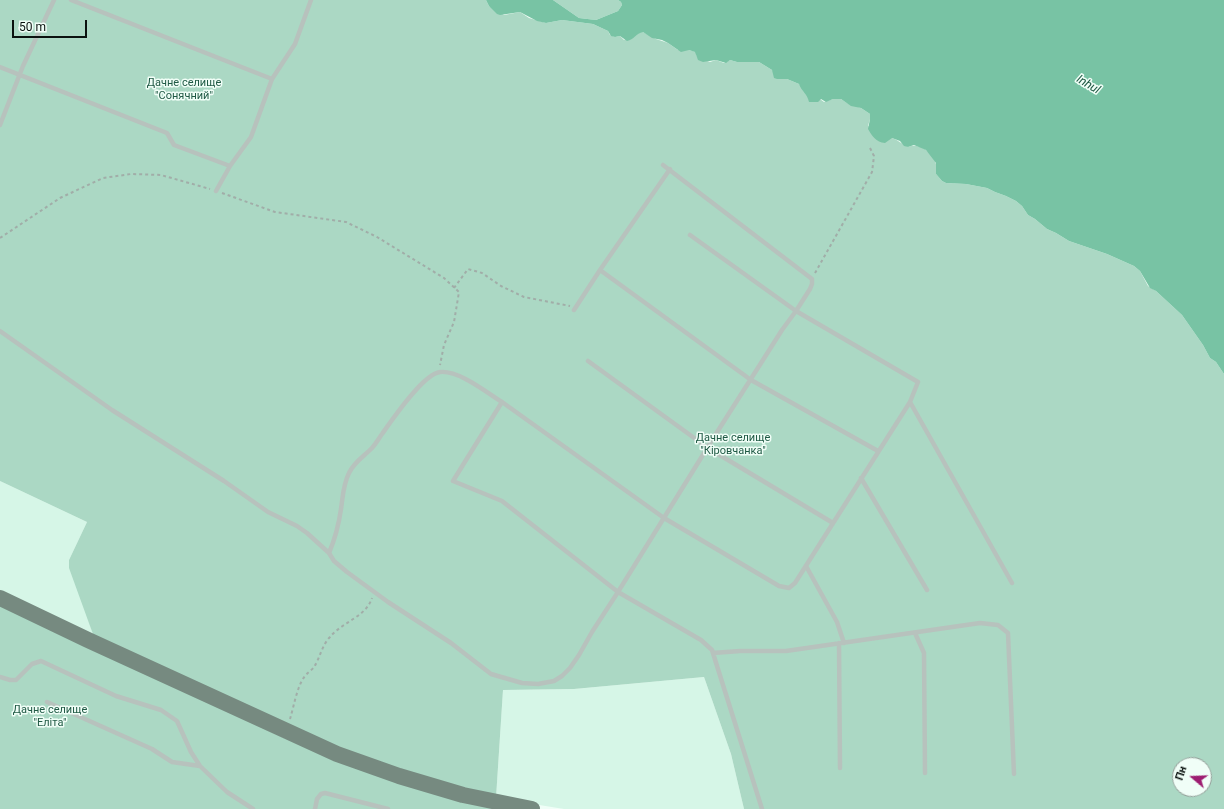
<!DOCTYPE html>
<html>
<head>
<meta charset="utf-8">
<style>
  body { margin:0 }
  #map { position:relative; width:1224px; height:809px; overflow:hidden; background:#f0fef7; font-family:Roboto,sans-serif }
  canvas { display:block }
  .north { position:absolute; left:1172px; top:757px; width:40px; height:40px; box-sizing:border-box; background:#f0fef7; border:1px solid #94a09a; border-radius:50%; rotate:289deg; font-size:11px; font-weight:700; line-height:16px; text-align:center; color:#0a120f }
  .north::after { content:''; display:block; margin:auto; width:14px; height:18px; background:#9d1d71; clip-path:polygon(50% 0,100% 100%,50% 72%,0 100%) }
  .scale { position:absolute; left:12px; top:20px; width:75px; height:18px; box-sizing:border-box; border:2px solid #0a120f; border-top:0; padding-left:5px; font-size:12px; line-height:14px; white-space:nowrap; color:#0a120f; -webkit-text-stroke:3px #f0fef7; paint-order:stroke }
</style>
</head>
<body>
<div id="map">
<canvas width="1224" height="809"></canvas>
<div class="north">Пн</div>
<div class="scale">50 m</div>
</div>
<script>
const ctx = document.querySelector('canvas').getContext('2d');
ctx.lineJoin = 'round';
function fillPath(path, color) {
  ctx.fillStyle = color;
  ctx.fill(path, 'evenodd');
}
function stroke(path, color, width, dash) {
  ctx.strokeStyle = color;
  ctx.lineWidth = width;
  ctx.lineCap = dash ? 'butt' : 'round';
  ctx.setLineDash(dash || []);
  ctx.stroke(path);
}
function write(font, color, halo, rows, align = 'center') {
  ctx.font = font + ' Roboto,sans-serif';
  ctx.lineWidth = 3;
  ctx.setLineDash([]);
  ctx.textBaseline = 'middle';
  ctx.strokeStyle = halo;
  ctx.fillStyle = color;
  for (const [text, x, y, turn = 0] of rows) {
    ctx.save();
    ctx.translate(x, y);
    ctx.rotate((+turn || 0) * Math.PI / 180);
    ctx.textAlign = isNaN(turn) ? turn : align;
    if (halo) ctx.strokeText(text, 0, 0);
    ctx.fillText(text, 0, 0);
    ctx.restore();
  }
}
fillPath(new Path2D(`
  M0 481 87 522 69 560 94 637 0 592Z
  M704 677 731 754 744 809H564L496 798 503 690 574 689Z`), '#d6f6e7');
fillPath(new Path2D(`
  M0 0H486L489 6 504 15 520 12 529 18 546 23 562 20 593 24 608 31 610 35 615 37 620 36 624 40 639 32H643L656 39 668 43 678 50H689L696 52 697 57 710 62 716 60 724 63 730 60 737 62H759L772 70 779 79H787L799 84 824 102 833 99H841L847 103 861 108 870 114V119L868 126 889 138H892C898 140 902 144 908 147 919 142 934 153 936 164 937 167 936 171 936 174L942 181 946 183 966 184 987 188 995 192 1006 196 1016 201 1022 206 1028 215 1035 219 1047 229 1056 233 1069 241 1107 254 1134 266 1140 271 1148 286 1156 291 1182 315 1203 345 1210 358 1216 362 1224 374V809H744L731 754 704 677 574 689 503 690 496 798 371 762 94 637 69 568V560L87 522 0 481ZM1180 765H1204V789H1180Z
  M553 0H618L621 2 622 5 618 11 596 20 579 18Z
  M0 604 284 738 503 809H0Z`), '#abd8c4');
fillPath(new Path2D(`
  M486 0H553L579 18 596 20 618 11 622 5 621 2 618 0H1224V374L1216 362 1210 358 1203 345 1182 315 1156 291 1150 288 1140 271 1134 266 1107 254 1069 241 1056 233 1047 229 1035 219 1028 215 1022 206 1016 201 1006 196 995 192 987 188 966 184 946 183 942 181 936 174V163L926 150 914 145 908 147 904 146 900 141 892 138 885 143C876 142 872 136 868 129L870 119V114L861 108 851 106 841 99H833L826 102 821 99 818 102H809C807 93 802 92 799 84L787 79H777L774 78 772 70 759 62H737L730 60 726 63 716 60 703 62 698 60 695 52 689 50 681 52 668 43 662 40 652 38 643 32C636 33 634 40 627 41L620 36 615 37 611 36 608 31 593 24 562 20 546 23 537 21 520 12 500 15 497 14 489 6Z`), '#78c3a4');
stroke(new Path2D(`
  M222 193 275 212 346 222 377 237 444 278 459 292 454 322 444 345 440 365
  M0 238 60 198 103 178 131 174 161 175 210 189
  M815 273 872 172 874 156 869 146
  M454 288 468 269 482 273 501 286 524 297 570 306
  M290 719C294 706 297 686 305 676 308 672 312 670 314 667 320 658 322 645 330 637 342 622 366 617 372 598`), '#a1ada8', 2, [3, 3]);
stroke(new Path2D(`
  M71 0 272 79
  M0 67 167 133 174 145 230 166
  M0 125 23 66 54 0
  M216 191 230 166 251 137 272 79 295 44 311 0
  M600 270 751 380 878 451
  M574 310 600 270 670 169
  M0 331 112 410 224 481 268 512 297 526 307 533 329 553 334 561 347 572 388 602 451 643 491 674 522 683 538 684 554 681 562 676 570 668 579 655 592 632 618 592 714 437 782 330 796 311 810 289 812 284V279L663 165
  M588 361 708 448 833 523
  M502 402 664 518 779 586 789 588 795 583 910 402 918 382 796 311 690 235
  M910 402 1012 583
  M861 478 927 590
  M329 553C335 539 339 523 341 509 343 496 343 485 349 473 354 462 363 457 371 449 376 444 379 438 382 434 392 420 423 374 440 372 459 370 486 392 502 402L453 481 502 501 618 592 701 640 712 650 762 809
  M806 566 837 622 844 643
  M915 633 924 653 925 773
  M839 643 840 768
  M713 653 740 651H786L980 623 998 625 1008 633 1014 774
  M0 677 10 680H16L32 664 41 661 116 696 161 710 177 721 191 752 200 766 227 792 253 809
  M47 702 152 749 172 762 200 766
  M315 809 317 799 321 794 325 793 388 809`), '#b7c2bd', 4.5);
stroke(new Path2D(`
  M0 598 88 640 337 754 399 776 463 795 532 809`), '#768a80', 16);
write('11px', '#1f5944', '#f0fef7', [
  ["Дачне селище",184,83],
  ["\"Сонячний\"",184,96],
  ["Дачне селище",733,438],
  ["\"Кіровчанка\"",733,451],
  ["Дачне селище",50,710],
  ["\"Еліта\"",50,723]
]);
write('italic 12px', '#205a45', '#f0fef7', [
  ["Inhul",1088,85,31]
]);
</script>
</body>
</html>
